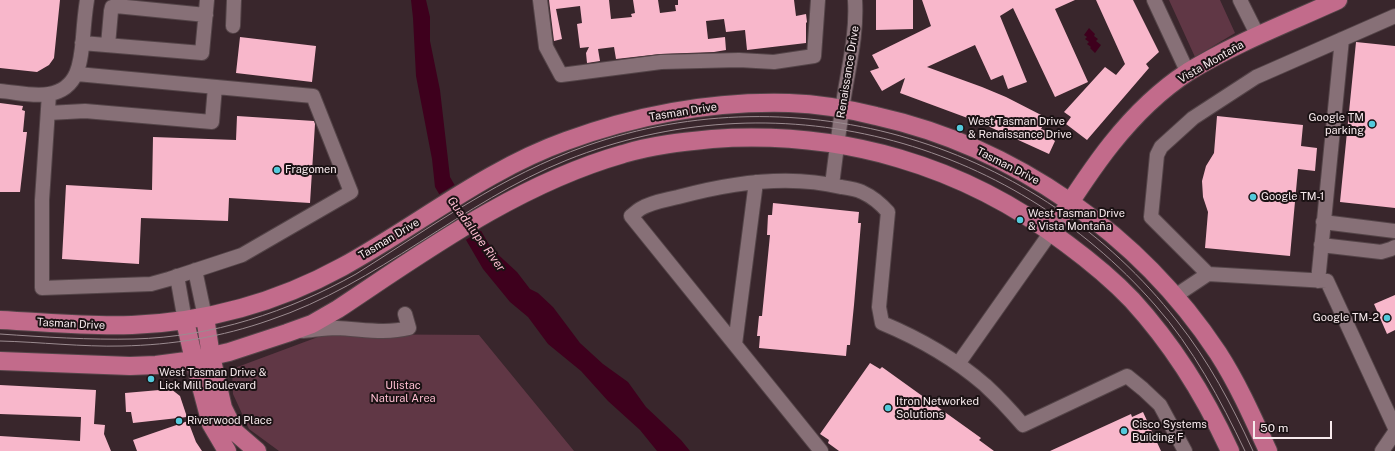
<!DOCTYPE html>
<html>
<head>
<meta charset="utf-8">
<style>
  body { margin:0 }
  #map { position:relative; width:1395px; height:451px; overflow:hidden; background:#39262c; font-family:"Public Sans",sans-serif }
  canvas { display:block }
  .scale { position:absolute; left:1253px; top:421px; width:79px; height:18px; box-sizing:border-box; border:2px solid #f7eaed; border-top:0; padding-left:5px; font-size:12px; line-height:14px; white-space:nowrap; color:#f7eaed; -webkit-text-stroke:3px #1b1214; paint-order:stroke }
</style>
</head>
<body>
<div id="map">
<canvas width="1395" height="451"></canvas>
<div class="scale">50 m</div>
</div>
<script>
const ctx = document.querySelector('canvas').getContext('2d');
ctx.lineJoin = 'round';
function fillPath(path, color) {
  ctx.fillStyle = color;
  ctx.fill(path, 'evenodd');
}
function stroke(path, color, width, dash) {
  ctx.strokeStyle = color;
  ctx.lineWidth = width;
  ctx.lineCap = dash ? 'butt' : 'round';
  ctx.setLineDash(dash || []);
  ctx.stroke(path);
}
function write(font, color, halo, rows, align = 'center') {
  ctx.font = font + ' "Public Sans",sans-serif';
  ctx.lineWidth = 4;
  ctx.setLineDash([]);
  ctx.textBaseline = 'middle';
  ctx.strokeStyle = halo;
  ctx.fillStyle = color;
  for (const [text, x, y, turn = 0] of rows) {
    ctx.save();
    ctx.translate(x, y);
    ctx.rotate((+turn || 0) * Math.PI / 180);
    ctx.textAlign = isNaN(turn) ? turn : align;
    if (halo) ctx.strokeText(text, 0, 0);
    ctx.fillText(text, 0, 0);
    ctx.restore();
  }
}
fillPath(new Path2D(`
  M1169 0H1220L1235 33 1195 57Z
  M326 334 479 335 574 451H279L249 429 233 394 232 369Z`), '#603745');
fillPath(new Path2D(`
  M411 0H426L430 17V41L440 90 450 177 491 248 517 272 530 289 538 293 553 307 580 343 603 364 628 382 646 407 681 440 690 451H657L640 430 608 401 581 371 548 344 528 317 510 302 483 269 435 187 432 159 416 76 413 18Z
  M1089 28 1095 34 1094 36 1098 39 1096 41 1101 45 1095 53 1090 48 1091 47 1087 44 1089 42 1085 39 1087 37 1084 35Z`), '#3e001d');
fillPath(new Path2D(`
  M456 184 482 230 464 241 438 195Z`), '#39262c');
fillPath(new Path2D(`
  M0 0H60L54 58 49 65 37 72 0 68Z
  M549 0H609L611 19 632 17 631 14 635 13 633 0H658L660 13 676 11 675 5H678V0H794L796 16 806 14 807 22 806 23V43L747 50 745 30 726 32 724 19 706 21 708 39 725 37 726 50 714 52 660 54 616 59 614 47 598 49 600 61 587 63 586 53 589 47 580 48 577 24 582 23 580 6 556 9 562 39 554 41Z
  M876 0H913V29L876 30Z
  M922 0H1075L1055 9 1088 82 1055 97 1013 8 1000 16 1027 82 1008 89 1003 75 991 80 975 45 927 67 982 87 1006 97 1047 118 1041 129 1054 134 1051 138 1055 141 1049 154 981 123 900 93 905 78 882 91 870 71 879 68 872 55 931 26Z
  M1096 0H1133L1159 52 1146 64 1149 68 1087 140 1066 124 1071 117 1064 112 1105 67 1116 75 1125 64Z
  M240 37 316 46 312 82 236 73Z
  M1356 42 1395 46V208L1340 202Z
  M0 103 23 106 22 110 25 111 23 132H27L20 192H0Z
  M237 116 314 121 315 124 310 203 229 198 228 221 141 218 139 264 62 259 66 185 152 190 153 137 236 140Z
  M1217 116 1303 125 1301 146 1317 148 1315 171 1298 169 1290 256 1205 248 1208 212 1203 197 1202 181 1206 166 1214 153Z
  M773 203 859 212 858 223H861L854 305 850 345H847L846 356 759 348 760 336H757L759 316H762L770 235H767L768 215H772Z
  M1395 295V330L1387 334 1374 304Z
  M870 363 880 369 882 367 914 390 981 438 979 440 994 451H839L828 443 829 440 820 434Z
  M0 385 96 390 94 424 105 425 104 434 111 451H0V436L80 441 81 417 0 414Z
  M171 389 180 396 187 417 133 423 131 412H126L125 393Z
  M1143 412 1161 451H1050L1131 414 1132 417Z
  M188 421 196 442 202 451H137L133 440Z`), '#f8b7cb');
const minor = new Path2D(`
  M540 0 546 47 561 75 661 62 739 60 774 62 814 56 818 0
  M1154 0 1188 73
  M1240 0 1258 36
  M233 26 234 0
  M82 43 202 53 207 0
  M108 45 111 11 112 7 116 6 206 15
  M0 91C15 92 33 97 49 94 79 89 81 61 83 37 84 24 85 12 87 0
  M49 94 42 200V288L151 284 169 279 242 255 351 192 313 96 77 74
  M48 113 85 111 212 122 215 87
  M832 185C836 153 840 122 845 91 850 61 857 31 855 0
  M1323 222 1395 231
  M1321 245 1381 252 1391 249 1395 247
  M195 270 205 317
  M1208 274 1151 217 1157 155 1161 147 1193 118 1256 77 1395 16
  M177 276 185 321
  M1318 281 1342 39
  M1175 296 1208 274 1327 281 1395 428
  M303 331C314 330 326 328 337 328 362 329 385 334 409 328L405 314
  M735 344 756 182
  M958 364 1051 232
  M821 451 631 216C634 214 637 211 640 209 651 202 666 200 678 197 729 183 789 174 841 187 848 188 856 189 862 192 873 197 880 203 888 212L879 307 882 323C918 338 955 359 985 385 998 397 1011 411 1023 425L1127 376 1143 389 1160 405 1185 451
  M1382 451 1395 432`);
const major = new Path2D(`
  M1051 232C1089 172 1128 111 1188 72 1235 43 1288 23 1338 0
  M205 317 211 356 223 408 235 432 257 451
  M0 320C44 322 88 327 132 325 206 322 278 302 342 267 417 226 485 170 566 141 637 115 714 101 789 103 819 104 848 109 876 116 1015 147 1140 235 1218 353 1238 384 1253 418 1268 451
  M185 321 194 360 211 424 227 451
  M0 361 130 366 156 365 194 360 229 352 287 333 312 324 338 309C428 249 518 184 623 154 652 145 682 142 712 139 842 130 963 165 1067 244 1090 261 1112 279 1132 300 1174 346 1204 394 1230 451`);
stroke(minor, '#544448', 16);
stroke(major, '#544448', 20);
stroke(minor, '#877077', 14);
stroke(major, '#c26b8b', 18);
stroke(new Path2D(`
  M0 334C44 337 89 340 134 339 212 337 288 312 356 274 431 227 503 175 586 146 800 71 1038 143 1177 321 1208 360 1232 405 1253 451
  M0 341C40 342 82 347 122 346 172 345 222 337 270 320 378 284 462 202 567 160 775 77 1008 137 1155 305 1193 348 1220 399 1245 451`), '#9b8b90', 1);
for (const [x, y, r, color] of [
  [1372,124,4,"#54cadc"],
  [960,128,4,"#54cadc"],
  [277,170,4,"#54cadc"],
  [1253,197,4,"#54cadc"],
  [1020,220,4,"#54cadc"],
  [1387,318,4,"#54cadc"],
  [151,379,4,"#54cadc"],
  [888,408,4,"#54cadc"],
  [179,421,4,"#54cadc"],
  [1124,431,4,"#54cadc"]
]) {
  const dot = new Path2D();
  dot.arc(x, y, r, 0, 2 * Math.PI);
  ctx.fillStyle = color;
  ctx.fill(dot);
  stroke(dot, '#1b1214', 1.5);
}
write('11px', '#f7eaed', '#1b1214', [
  ["Vista Montaña",1211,62,-30],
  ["Renaissance Drive",848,72,-81],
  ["Tasman Drive",683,112,-9],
  ["Tasman Drive",1008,166,27],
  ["Tasman Drive",389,239,-31],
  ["Tasman Drive",71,324,3]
]);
write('11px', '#f7eaed', '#1b1214', [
  ["Google TM",1364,118,"right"],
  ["parking",1364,131,"right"],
  ["West Tasman Drive",968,122],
  ["& Renaissance Drive",968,135],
  ["Fragomen",285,170],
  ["Google TM-1",1261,197],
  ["West Tasman Drive",1028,214],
  ["& Vista Montaña",1028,227],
  ["Google TM-2",1379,318,"right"],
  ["West Tasman Drive &",159,373],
  ["Lick Mill Boulevard",159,386],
  ["Itron Networked",896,402],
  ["Solutions",896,415],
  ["Riverwood Place",187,421],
  ["Cisco Systems",1132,425],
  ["Building F",1132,438]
], 'left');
write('11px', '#fdbdd0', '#1b1214', [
  ["Ulistac",403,386],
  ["Natural Area",403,399]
]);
write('italic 12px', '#fbbccf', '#1b1214', [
  ["Guadalupe River",476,234,54]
]);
</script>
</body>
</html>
